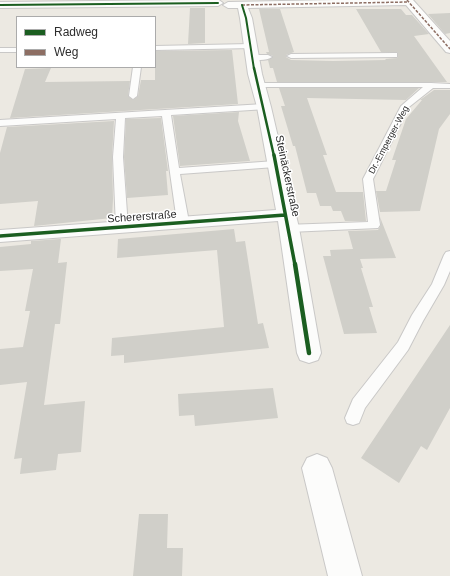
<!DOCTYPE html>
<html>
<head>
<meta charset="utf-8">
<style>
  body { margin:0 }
  #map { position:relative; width:450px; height:576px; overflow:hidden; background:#ece9e2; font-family:Helvetica,sans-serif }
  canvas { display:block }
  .legend { position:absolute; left:16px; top:16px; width:140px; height:52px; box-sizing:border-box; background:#fff; border:1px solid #ababab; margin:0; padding:5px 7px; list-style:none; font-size:12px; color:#2d2d2d }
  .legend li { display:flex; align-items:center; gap:8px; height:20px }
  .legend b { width:20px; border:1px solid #ababab }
</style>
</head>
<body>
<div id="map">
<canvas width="450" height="576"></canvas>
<ul class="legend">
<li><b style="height:5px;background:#1b5e20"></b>Radweg</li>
<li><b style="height:5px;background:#8d6e63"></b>Weg</li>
</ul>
</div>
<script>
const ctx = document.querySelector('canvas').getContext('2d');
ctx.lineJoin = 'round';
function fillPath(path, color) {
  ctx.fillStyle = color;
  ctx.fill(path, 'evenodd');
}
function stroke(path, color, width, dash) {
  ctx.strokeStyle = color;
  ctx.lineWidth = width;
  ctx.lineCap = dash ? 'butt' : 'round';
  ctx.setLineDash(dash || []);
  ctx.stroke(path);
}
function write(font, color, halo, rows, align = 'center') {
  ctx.font = font + ' Helvetica,sans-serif';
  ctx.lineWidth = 3;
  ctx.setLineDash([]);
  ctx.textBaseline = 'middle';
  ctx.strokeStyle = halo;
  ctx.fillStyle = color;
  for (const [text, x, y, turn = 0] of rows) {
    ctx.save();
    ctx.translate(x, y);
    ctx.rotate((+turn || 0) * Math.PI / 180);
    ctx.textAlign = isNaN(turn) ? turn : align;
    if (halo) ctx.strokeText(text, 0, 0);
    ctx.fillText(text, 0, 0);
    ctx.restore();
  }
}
fillPath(new Path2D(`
  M190 8H205V43L188 44Z
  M259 9H280L294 52 286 55V57L291 60 333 61 386 60 385 59 398 58V53L397 52H381L356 9H401L406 15H412L429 34 414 36 447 82H277L273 68H270L268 60 273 56 267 54 266 52H269Z
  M450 13V33L445 34 428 14Z
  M232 50 238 104 10 118 25 69 51 68 45 82 130 81 128 96 133 100 138 96 141 80H155V51Z
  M279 88H419L406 100 307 98 327 155H323L336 192H363L366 221H345L341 211H333L331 206H320L316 193H307L295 146H293L281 106H285Z
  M434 90H450V114L439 129 420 211 380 212 376 191H386L396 160H392L406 119 422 100H420Z
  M239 112 238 121 250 161 180 166 173 116Z
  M161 118 168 171H166L168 195 127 198 124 157 126 119Z
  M114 121 112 157 113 199 112 218 34 226 38 201 0 204V153L7 127Z
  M380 217 396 258 360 259 363 268H361L373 307H369L377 333 344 334 323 256H331L330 250 353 249 348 231 378 230 381 225Z
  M234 229 236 242 245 241 258 324 263 323 269 348 124 363V355L111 356 112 338 224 327 217 250 117 258 118 239Z
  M61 239 58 263 67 262 60 324H55L44 405 85 401 81 452 58 454 56 470 20 474 22 458 14 459 27 382 0 385V349L23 347 30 311H25L33 269 0 271V247L31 244V241Z
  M450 325V408L427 450 421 446 399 483 361 458Z
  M273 388 278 418 195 426 194 415 179 416 178 394Z
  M139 514H168L167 548H183L182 576H133Z`), '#d0cfc9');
const lane = new Path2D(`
  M250 44H253V48L155 50V46Z
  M0 48H17V52H0Z
  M394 53H397V57L291 58 287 56 291 54Z
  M249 55H268L272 57C267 61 253 61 248 57Z
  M133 67H141L137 96 133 99 129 96Z
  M254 83H431L450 84V88H433L409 107 373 179 380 225 378 228 289 232 285 231 283 228 285 225 368 222 363 179 401 106 423 87H257L253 85Z
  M264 104 268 107 267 109 171 115 179 168 275 161 280 164 275 167 180 174 189 222 187 225H179L177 222 162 116 125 118 123 157 128 227 126 230H118L116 227 113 157 116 119 0 126V120Z
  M450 251V271L444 285 423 321 408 350 365 408 359 423 353 425 347 423 345 418 353 399 398 342 412 315 432 284 444 255 446 252Z`);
const street = new Path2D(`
  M197 0H219L223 3 218 6 0 8V2Z
  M336 0H413L450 41V53L446 52 406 5 248 8 252 18 262 74 271 107 299 228 321 353 318 360 309 363 300 360 297 353 278 221 0 242V230L276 210 257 107 248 74 240 18 238 8H228L223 5 228 2Z
  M317 454 327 458 332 468 362 576H328L302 468 307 458Z`);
stroke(lane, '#c9c8c7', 2);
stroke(street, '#c9c8c7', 2);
fillPath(lane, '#fcfcfb');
fillPath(street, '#fcfcfb');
stroke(new Path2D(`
  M407 0 450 49
  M242 5 408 2`), '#8d6e63', 1.5, [3, 1.5]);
stroke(new Path2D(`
  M0 5 218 3
  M242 5 246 18 254 69`), '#1b5e20', 2);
stroke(new Path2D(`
  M254 68 274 156`), '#1b5e20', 2.5);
stroke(new Path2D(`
  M274 155 295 265
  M0 236 285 215`), '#1b5e20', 3.5);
stroke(new Path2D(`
  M295 264 309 353`), '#1b5e20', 4.5);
write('9px', '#2d2d2d', '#fff', [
  ["Dr.-Emperger-Weg",389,140,-62]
]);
write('11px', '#2d2d2d', '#fff', [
  ["Steinäckerstraße",287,176,78],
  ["Schererstraße",142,217,-4]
]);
</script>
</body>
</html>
